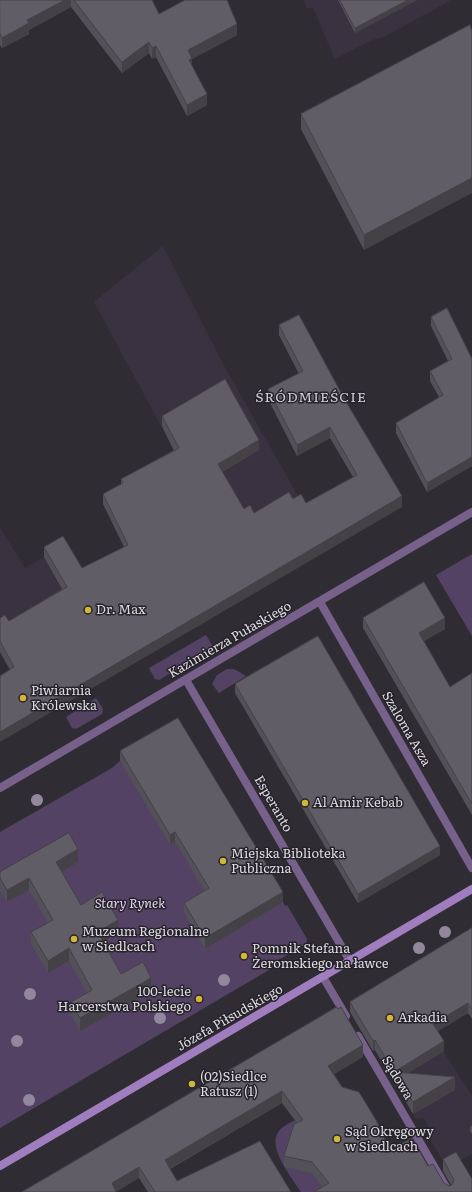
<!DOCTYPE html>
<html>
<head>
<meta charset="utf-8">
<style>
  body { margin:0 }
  canvas { display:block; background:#302c34 }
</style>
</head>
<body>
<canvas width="472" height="1192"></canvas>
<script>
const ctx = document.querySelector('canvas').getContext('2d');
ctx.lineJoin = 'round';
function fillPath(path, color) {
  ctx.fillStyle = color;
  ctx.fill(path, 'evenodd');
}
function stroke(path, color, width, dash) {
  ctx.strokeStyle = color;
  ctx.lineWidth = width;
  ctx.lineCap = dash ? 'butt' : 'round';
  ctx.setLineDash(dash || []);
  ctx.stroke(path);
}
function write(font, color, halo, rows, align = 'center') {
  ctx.font = font + ' Literata,serif';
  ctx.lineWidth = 3;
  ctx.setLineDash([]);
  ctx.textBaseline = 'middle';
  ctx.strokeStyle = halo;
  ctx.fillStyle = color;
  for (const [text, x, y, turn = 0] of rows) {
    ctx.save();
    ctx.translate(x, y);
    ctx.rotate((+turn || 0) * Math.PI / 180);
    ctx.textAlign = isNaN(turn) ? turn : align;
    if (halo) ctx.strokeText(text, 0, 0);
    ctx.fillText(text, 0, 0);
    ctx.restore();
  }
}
fillPath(new Path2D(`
  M304 0H451L384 37 372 40 335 59 313 8H307Z
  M163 246 223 364 328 549 197 627 179 459 94 302Z
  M0 528 25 568 44 557 84 581 5 625 0 617Z
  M352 1011 433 1035 472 1096V1154L447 1168 429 1137 432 1133 424 1118 416 1119Z`), '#393240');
fillPath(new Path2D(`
  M472 554V636L436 575Z
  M206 635 212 645V649L159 680 155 679 149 668Z
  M227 669H234L246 676 219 693 212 684 217 675Z
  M96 698 103 709 102 714 76 729 72 728 66 717Z
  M120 761 283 902 285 906 287 905 307 939 306 944 273 963 274 967 0 1128V832L112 768Z
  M295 1120 338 1172 318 1192 317 1190 313 1192H301C292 1178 266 1146 279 1131 283 1126 290 1123 295 1120Z`), '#544264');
stroke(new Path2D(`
  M320 602 472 868
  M186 680 350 961
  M0 788 472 512
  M323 977 346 1016
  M358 1036 449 1192`), '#77618b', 8);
stroke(new Path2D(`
  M0 1166 472 889`), '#9f7dbf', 8);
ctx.fillStyle = '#92879d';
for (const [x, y] of [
  [37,800],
  [445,932],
  [419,948],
  [224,980],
  [30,994],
  [160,1018],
  [17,1041],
  [29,1100]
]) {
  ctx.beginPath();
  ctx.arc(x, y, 6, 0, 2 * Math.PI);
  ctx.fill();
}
fillPath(new Path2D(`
  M0 0H152L159 14 237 35 192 59V65L207 105 187 116 156 57 152 59 149 53 122 73 71 7 29 30V34L2 48 0 45Z
  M338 0H417L355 33Z
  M470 25 364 250 301 129V114Z
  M431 317 472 359V466L427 492 396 433V423L439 397 430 381V371L448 361 431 326Z
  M279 325 402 507 10 670 0 652V618L9 621 62 589 44 557V547L82 568 124 547 103 504V494L121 484V479L174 451 162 426V416L259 450 222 472 244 509 254 513 293 499 306 503 353 477 330 438 297 456 268 399V389L299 374 279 335Z
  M363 618 445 629 424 641 450 687 472 673V815L363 628Z
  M235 684 440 855 358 903 235 693Z
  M120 751 283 902 205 949 184 913V903L205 891 175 842 170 845 120 761Z
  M78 862 62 871 81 905 118 933 103 941 121 974 151 991 80 1031 71 1015V1002L87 993 69 961 48 973 31 944V932L48 923 29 890 7 902 0 891V872Z
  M472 928V1019L468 1013 438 1031 444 1051 408 1073 455 1090 413 1114 396 1084V1081L394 1082 375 1050 373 1051 350 1012V1002Z
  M363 1057 334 1074 342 1087 390 1150 428 1166 444 1183 449 1186 451 1185 443 1171V1159L472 1192 323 1187 312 1173 284 1167V1156L297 1123 282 1103 170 1169 177 1181 291 1192H148L139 1178 22 1192Z
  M472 1125V1134L470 1131V1127Z`), '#535058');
fillPath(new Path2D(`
  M65 0H71V7L29 30V34L2 48V38L27 20Z
  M408 0H417L355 33V28Z
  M237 24V35L192 59V69L189 60 188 50Z
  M149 42V53L122 73V62Z
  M156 46V57L152 59V48Z
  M207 94V105L187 116V105Z
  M472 178V193L364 250V235Z
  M330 427V438L297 456V445Z
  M259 440V450L218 474V464Z
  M472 457V466L427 492V483Z
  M402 496V507L0 742V732Z
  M445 618V629L419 644V633Z
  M175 832V842L170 845V835Z
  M440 846V855L358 903V894Z
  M78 849V862L56 875V862Z
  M29 878V890L7 902V890Z
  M283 892V902L205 949V938Z
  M118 920V933L98 944V932Z
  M69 948V961L48 973V961Z
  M151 978V991L80 1031V1018Z
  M468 1003V1013L433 1034V1024Z
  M375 1040V1050L373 1051V1041Z
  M444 1041V1051L400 1078 396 1072V1081L394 1082V1072Z
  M363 1045V1057L328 1077V1066Z
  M455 1077V1090L413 1114V1102Z
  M282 1091V1103L165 1171V1160Z
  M139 1167V1178L116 1192 112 1183Z`), '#444147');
const building = new Path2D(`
  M0 0H65L27 20 29 23 2 38 0 34Z
  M74 0H152L159 14 185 0H227L237 24 188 50 192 58 189 60 207 94 187 105 156 46 152 48 149 42 122 62Z
  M340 0H408L355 28Z
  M470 25 472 31V178L364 235 301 114Z
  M447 308 472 359V457L427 483 396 423 443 395 430 371 452 359 431 317Z
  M299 315 345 400 402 496 0 732V676L14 667 0 641V618L5 615 9 621 67 587 44 547 63 536 82 568 128 545 103 494 123 483 121 479 179 448 162 416 225 379 259 440 218 464 244 509 250 505 254 513 289 492 293 499 301 494 306 503 357 475 330 427 297 445 268 389 303 371 279 325Z
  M424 582 445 618 419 633 450 687 472 673V804L363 618Z
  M318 636 440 846 358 894 235 684Z
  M178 718 283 892 205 938 184 903 209 888 175 832 170 835 120 751Z
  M69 833 78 849 56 862 81 905 102 892 118 920 98 932 121 974 143 962 151 978 80 1018 71 1002 92 990 69 948 48 961 31 932 53 920 29 878 7 890 0 878V872Z
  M472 928V1009L468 1003 433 1024 444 1041 394 1072 375 1040 373 1041 350 1002Z
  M337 1007 338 1009 341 1007 363 1045 328 1066 342 1087 359 1092 376 1120 390 1150 412 1138 428 1166 433 1164 444 1183 449 1186 452 1185 454 1180 443 1159 456 1152 472 1179V1192H314L329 1183 312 1162 284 1156 294 1124 303 1120 282 1091 165 1160 177 1181 260 1141 291 1192H155L139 1167 112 1183 116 1192H22Z
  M396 1072 455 1077 413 1102Z`);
fillPath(building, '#615d66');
stroke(building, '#444147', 1);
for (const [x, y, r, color] of [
  [88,610,4,"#d1b736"],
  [23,698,4,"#d1b736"],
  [305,803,4,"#d1b736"],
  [223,861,4,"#d1b736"],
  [74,939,4,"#d1b736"],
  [244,956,4,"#d1b736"],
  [199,999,4,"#d1b736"],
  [390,1018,4,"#d1b736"],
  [192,1084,4,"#d1b736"],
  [337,1139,4,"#d1b736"]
]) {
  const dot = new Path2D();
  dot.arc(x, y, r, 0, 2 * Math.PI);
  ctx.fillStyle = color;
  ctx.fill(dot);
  stroke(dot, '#26222a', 1.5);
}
write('13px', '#dedbe1', '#26222a', [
  ["Dr. Max",96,610],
  ["Piwiarnia",31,691],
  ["Królewska",31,706],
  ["Al Amir Kebab",313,803],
  ["Miejska Biblioteka",231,854],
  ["Publiczna",231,869],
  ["Muzeum Regionalne",82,932],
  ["w Siedlcach",82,947],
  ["Pomnik Stefana",252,949],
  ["Żeromskiego na ławce",252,964],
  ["100-lecie",191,992,"right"],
  ["Harcerstwa Polskiego",191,1007,"right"],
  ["Arkadia",398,1018],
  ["(02)Siedlce",200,1077],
  ["Ratusz (1)",200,1092],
  ["Sąd Okręgowy",345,1132],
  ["w Siedlcach",345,1147]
], 'left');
write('13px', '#dedbe1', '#26222a', [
  ["Kazimierza Pułaskiego",230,640,-30],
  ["Szaloma Asza",406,729,60],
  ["Esperanto",273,804,60],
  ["Józefa Piłsudskiego",230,1018,-30],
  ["Sądowa",397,1078,59]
]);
write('italic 13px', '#e3d2f3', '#26222a', [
  ["Stary Rynek",130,904]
]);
ctx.letterSpacing = '1px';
write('14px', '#d0cbd6', '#26222a', [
  ["ŚRÓDMIEŚCIE",311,398]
]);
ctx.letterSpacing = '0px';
</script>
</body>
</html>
